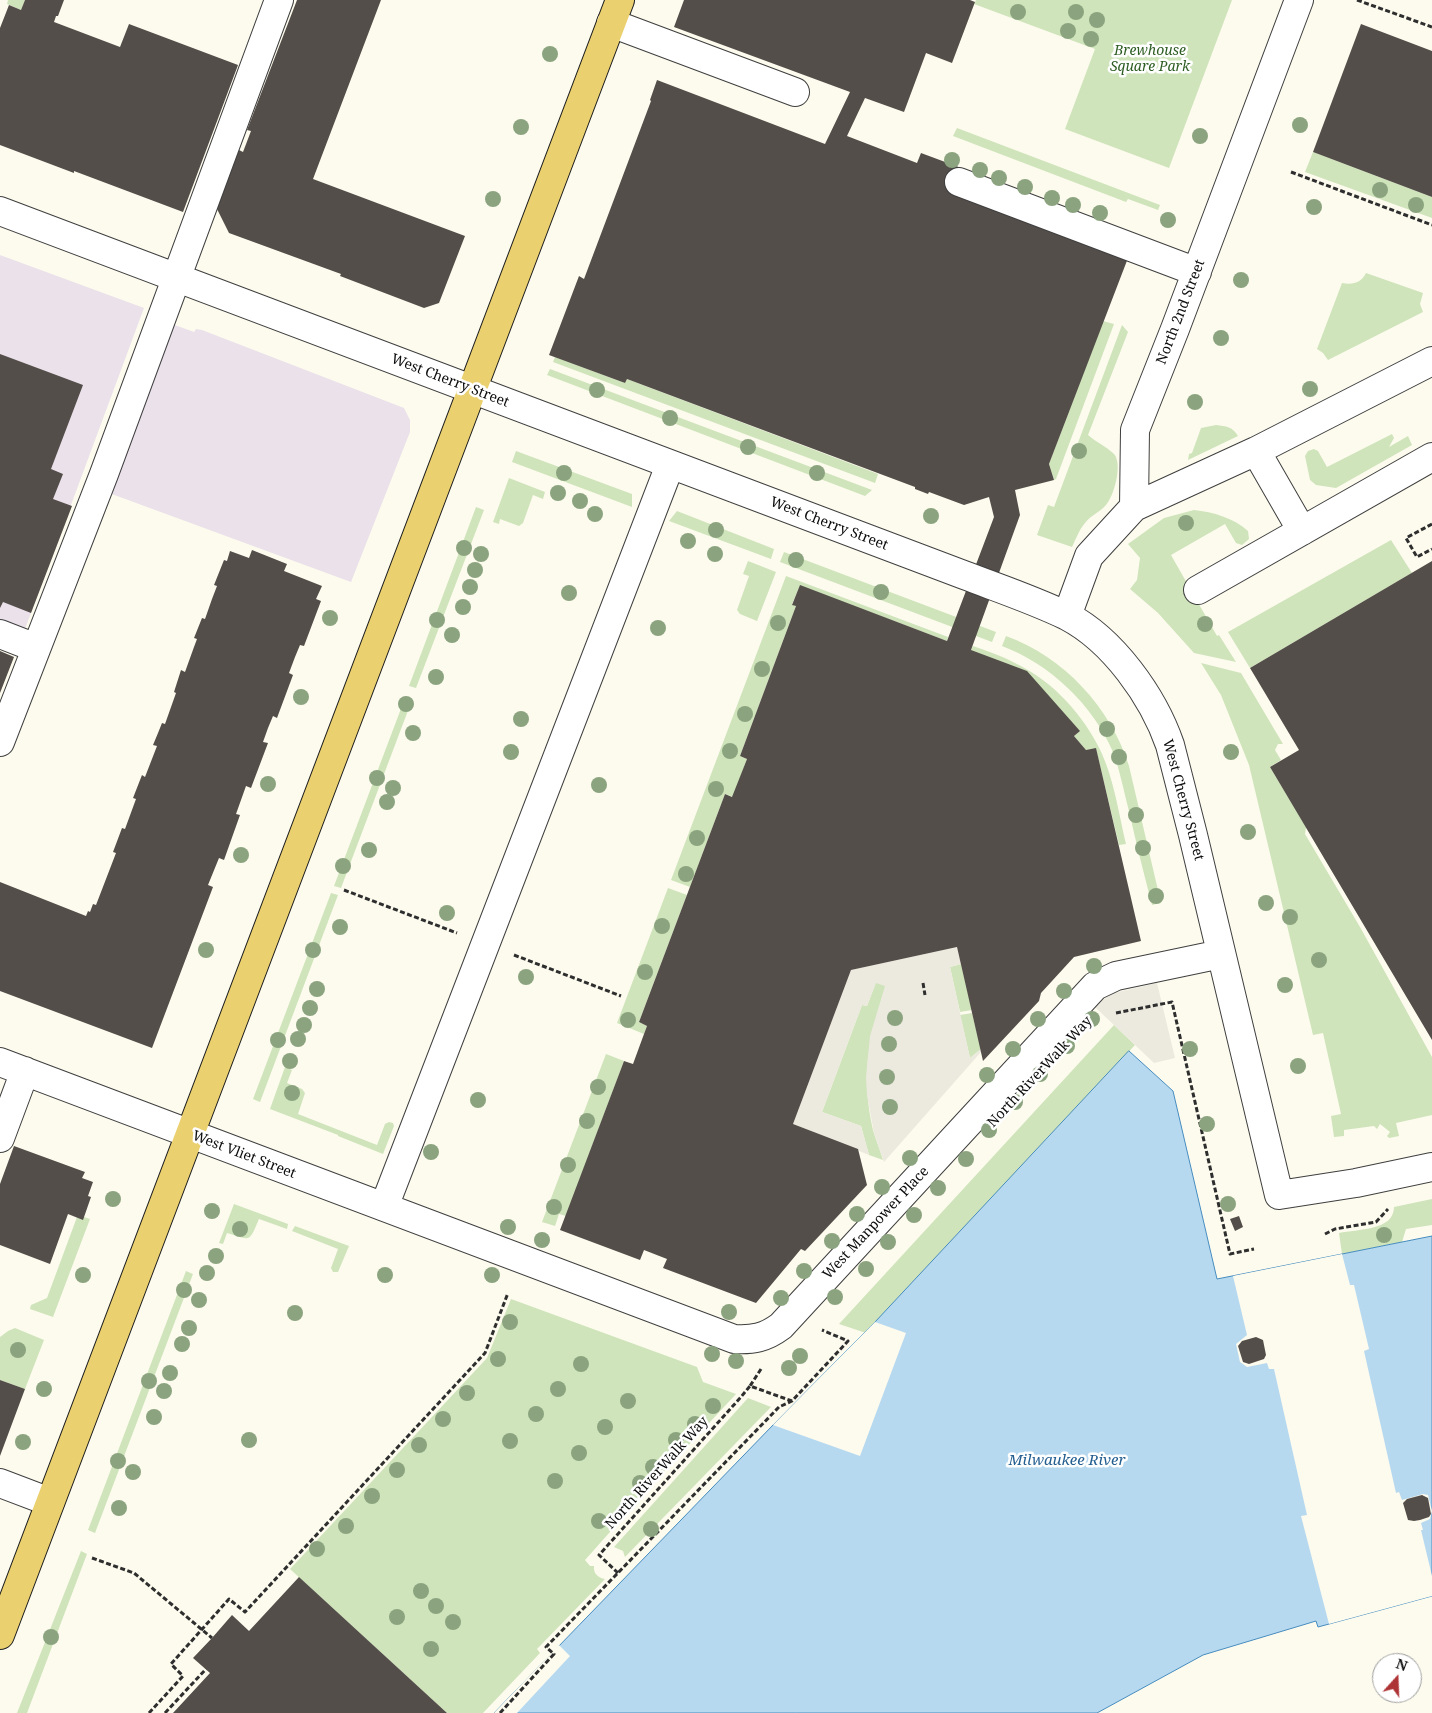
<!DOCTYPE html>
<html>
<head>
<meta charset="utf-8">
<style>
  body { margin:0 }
  #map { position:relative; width:1432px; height:1713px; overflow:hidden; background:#fdfbee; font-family:"Noto Serif",serif }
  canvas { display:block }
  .north { position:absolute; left:1372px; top:1653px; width:50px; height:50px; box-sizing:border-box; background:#fff; border:1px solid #9e9e9e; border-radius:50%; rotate:20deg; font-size:14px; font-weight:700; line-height:20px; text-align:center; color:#0c0c0c }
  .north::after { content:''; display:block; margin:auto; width:18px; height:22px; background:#ae3335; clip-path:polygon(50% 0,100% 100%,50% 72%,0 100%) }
</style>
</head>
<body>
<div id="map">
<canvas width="1432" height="1713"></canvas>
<div class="north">N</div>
</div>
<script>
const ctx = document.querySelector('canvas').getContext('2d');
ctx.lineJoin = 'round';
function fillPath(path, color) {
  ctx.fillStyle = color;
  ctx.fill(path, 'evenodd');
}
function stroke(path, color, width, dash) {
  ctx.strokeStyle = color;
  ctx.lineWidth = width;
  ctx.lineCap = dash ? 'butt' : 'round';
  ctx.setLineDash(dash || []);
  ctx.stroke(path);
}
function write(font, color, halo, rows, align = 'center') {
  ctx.font = font + ' "Noto Serif",serif';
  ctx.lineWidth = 5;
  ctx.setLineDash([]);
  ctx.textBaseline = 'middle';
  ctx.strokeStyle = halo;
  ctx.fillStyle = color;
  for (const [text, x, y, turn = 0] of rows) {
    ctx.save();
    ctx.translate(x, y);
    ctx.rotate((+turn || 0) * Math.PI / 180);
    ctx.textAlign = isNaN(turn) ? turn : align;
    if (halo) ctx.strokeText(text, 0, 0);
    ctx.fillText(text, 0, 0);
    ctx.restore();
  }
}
fillPath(new Path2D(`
  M0 255 144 308 25 629 0 620Z
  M172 324 194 332 196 329 202 330 404 408 410 420V432L351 582 109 493Z`), '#eae1ea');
fillPath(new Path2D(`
  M8 0H25L21 10 7 4Z
  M976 0H1232L1169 168 1065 129 1095 49 974 4Z
  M957 128 1160 205 1158 210 1128 199 1126 202 953 136Z
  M1313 152 1432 197V218L1305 172Z
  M1366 273 1423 293 1420 304 1423 312 1328 360 1323 353 1317 349 1342 283C1353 285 1361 283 1366 273Z
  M1103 321 1114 324 1056 479 1054 480 1049 464Z
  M1122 325 1128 332 1088 435C1096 442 1107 447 1114 454 1123 464 1114 496 1106 505 1100 512 1091 515 1085 523 1079 530 1076 539 1072 547L1037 535 1048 505 1054 507Z
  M555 357 625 383 627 379 878 474 875 483 553 362Z
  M550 369 872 490 865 496 547 375Z
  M1216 425C1226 426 1233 427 1238 436L1188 460 1189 454 1192 453 1201 428Z
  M1392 434 1394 438 1389 447 1408 436 1412 445 1336 488 1316 485 1310 480 1305 456 1308 451 1314 449 1318 451 1327 467Z
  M516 451 632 494V507L512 462Z
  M509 478 545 492 543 499 533 495 523 523 519 526 500 519 499 524 493 522Z
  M476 507 484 510 416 688 409 686Z
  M1194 510C1213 512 1234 518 1248 531L1249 539 1242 545 1236 543 1225 524 1171 555 1217 636 1219 635 1236 662 1194 653 1158 613 1130 589 1137 580 1140 558 1128 544 1164 518Z
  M677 511 774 549 771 559 669 521Z
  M1391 540 1412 573 1250 668 1228 632Z
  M784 552 996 632 992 642 780 562Z
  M748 561 776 572 757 621 740 614 737 610 749 576 743 574Z
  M786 576 948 637 947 641 800 586 792 604 796 606 740 756 747 759 733 797 725 794 690 887 671 880Z
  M1006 636C1064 657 1111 708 1129 766L1161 903 1152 905C1144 874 1136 843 1129 811 1124 792 1120 771 1113 752 1093 705 1050 664 1002 646Z
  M973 646C987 651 1002 656 1015 663 1049 679 1078 709 1096 742 1113 772 1118 810 1126 844L1119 845 1096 749 1086 750 1074 736 1079 731 971 650Z
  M1201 663 1241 673 1283 744H1278L1275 750 1281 760 1270 767 1306 827 1305 834 1360 927 1432 1057V1115L1396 1123 1399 1136 1389 1138 1387 1136 1390 1132 1380 1124 1377 1129 1374 1126 1344 1130V1136L1334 1137 1331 1116 1341 1114 1323 1033 1313 1035 1249 765 1221 695Z
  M405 698 412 700 341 888 334 886Z
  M668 888 687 895 639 1022 647 1026 644 1034 617 1023Z
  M331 893 338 895 260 1102 253 1099Z
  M961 964 972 1010 960 1012 950 967Z
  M876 982 886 986C868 1038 861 1076 873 1130 876 1140 880 1150 883 1160L869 1155 861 1126 822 1112 862 1005 867 1006Z
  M972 1013 981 1049 970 1058 960 1015Z
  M1114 1025 1135 1045 866 1333 839 1324Z
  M606 1054 624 1061 566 1216 559 1214 555 1226 542 1222Z
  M285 1067 292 1070 287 1083 302 1089 305 1093 298 1114 377 1145 385 1124 389 1122 393 1123 394 1126 383 1154 338 1136V1135L270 1109Z
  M1432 1199V1225L1406 1229 1402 1242 1342 1254 1339 1233C1357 1229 1394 1231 1394 1207Z
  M234 1204 288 1224 287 1229 259 1219C249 1242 252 1241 227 1233L223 1244 219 1243Z
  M77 1217H84L90 1219 53 1317 30 1309 31 1305 47 1298Z
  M295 1226 349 1246 338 1272H333L331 1268 338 1249 292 1231Z
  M186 1271 193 1274 95 1533 88 1530Z
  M511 1299 697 1367 703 1382 736 1394 660 1476 585 1560 590 1566H594C593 1573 598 1578 605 1579L537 1649 540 1653 483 1713H447L290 1569 487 1358Z
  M15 1328 44 1340 25 1389 0 1380V1337L8 1331Z
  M748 1398 771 1407 625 1557 623 1551 614 1547Z
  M81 1551 87 1554 27 1713H17Z`), '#cfe4bb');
fillPath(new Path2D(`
  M957 947 961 964 950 967 970 1058 981 1049V1052L884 1162 874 1133 867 1095 866 1077 870 1036 885 986 876 983 867 1006 862 1005 822 1112 861 1126 869 1155 793 1124 851 970Z
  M1157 983 1175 1058 1154 1063 1095 1007 1101 1001 1114 993Z`), '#ece9de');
const water = new Path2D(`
  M1129 1051 1173 1091 1217 1279 1432 1236V1596L1318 1627 1316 1621 1203 1655 1097 1713H494L773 1425 875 1322Z`);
fillPath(water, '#b7d9f0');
stroke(water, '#468cbf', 1);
fillPath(new Path2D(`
  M1342 1254 1350 1285H1354L1369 1349 1364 1351 1396 1493 1399 1492 1402 1500 1423 1494 1428 1495 1432 1511 1430 1519 1421 1523 1423 1530H1421L1432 1576V1596L1329 1624 1301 1516 1307 1515 1274 1369H1269L1267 1363 1247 1367 1240 1362 1236 1344 1247 1335 1233 1276Z
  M875 1322 906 1333 860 1456 773 1425Z
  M559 1645 570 1656 517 1713H494Z`), '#fdfbee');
fillPath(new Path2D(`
  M25 0H64L58 16H56L54 22 120 47 129 24 238 65 183 212 74 171V173L0 145V28L9 5 21 10Z
  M297 0H381L313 179 465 236 439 303 424 308 340 276 341 274 229 233 217 209 239 150 243 152 251 131 247 130Z
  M684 0H970L975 2 952 63 926 53 904 112 865 98 847 136 917 163 921 153 964 169 1128 258 1049 464 1054 480 1015 490 1020 515 971 650 1027 671 1080 731 1074 736 1086 750 1096 748 1141 941 1074 957 1041 993 1039 1001 983 1061 957 947 851 970 793 1124 858 1149 867 1185 805 1251 801 1249 756 1303 663 1268 667 1259 644 1250 640 1260 560 1230 624 1061 633 1064 644 1034 647 1026 639 1022 725 794 732 797 747 759 740 756 796 606 792 605 800 585 947 641 994 517 989 497 964 505 929 492 928 494 915 489V487L627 379 625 383 549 355 579 276 584 279 651 101 650 100 657 80 825 144 850 92 674 27Z
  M1361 24 1432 51V197L1313 152Z
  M0 354 83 385 51 469 63 474 53 499 72 506 31 613 3 602 0 608Z
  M252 550 287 564 284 571 322 586 316 599 321 601 304 646 300 645 295 657 289 673 293 675 277 718 273 716 268 728 263 742 268 743 251 788 246 786 236 814 240 815 224 860 219 858 208 885 213 887 152 1048 0 991V882L86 916 88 911 90 912 93 904 96 905 116 853 113 852 122 828 125 829 136 799 133 798 142 775 145 777 157 746 153 745 158 733 162 723 165 724 176 693 174 692 181 670 185 672 194 647 197 639 194 638 202 618 205 619 212 599 217 586 214 585 224 560 227 561 230 551 249 558Z
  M1432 561V1040L1270 767 1299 750 1250 668Z
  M0 651 14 657 0 693Z
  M14 1146 85 1172 82 1178 93 1182 88 1196 91 1197 83 1220 68 1214 50 1264 0 1245V1184Z
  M1239 1216 1243 1227 1235 1231 1230 1219Z
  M1256 1337 1263 1340 1266 1355 1264 1359 1249 1364 1243 1362 1238 1346 1242 1341Z
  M0 1380 25 1389 0 1456Z
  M1422 1495 1428 1498 1431 1514 1429 1517 1420 1520 1414 1521 1408 1520 1403 1503 1407 1499Z
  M299 1577 447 1713H173L210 1673 193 1658 212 1638 232 1615 249 1631Z`), '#544e4a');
const minor = new Path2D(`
  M611 23 795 92
  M959 182 1197 272
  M0 211 964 575C998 588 1034 600 1067 616 1113 640 1153 696 1170 745L1193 835 1279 1195 1356 1183 1432 1167
  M1256 451 1302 531
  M1134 507 1256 451 1432 361
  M1198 590 1432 457
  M1067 616 1089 556 1134 507 1135 430 1175 329 1299 0
  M0 634 36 648
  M0 742 104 474 279 0
  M0 1062 734 1339C753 1340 765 1338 781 1326L1095 986 1116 976 1221 954
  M0 1138 25 1071
  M384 1207 670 465
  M0 1483 50 1502`);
const major = new Path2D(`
  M0 1635 620 0`);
stroke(minor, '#3f3f3f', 30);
stroke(major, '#1d1d1d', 30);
stroke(new Path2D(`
  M1357 0 1432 27
  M1291 172 1432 225
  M1432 524 1406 538 1417 557 1432 549
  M344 890 457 933
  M514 955 621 996
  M923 983 925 995
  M1116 1013 1172 1002 1230 1254 1254 1249
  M1325 1234 1335 1229 1376 1222 1388 1209
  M761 1369 750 1386 792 1401
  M92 1558 134 1573 212 1638
  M618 1573 599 1555 741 1397 750 1386
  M149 1713 183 1676 171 1664 229 1599 245 1612 485 1353 508 1293
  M165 1713 206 1669
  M500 1713 554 1654 546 1647 779 1407 792 1401 848 1341 822 1330`), '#2e2e2e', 3, [5, 2.5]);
stroke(minor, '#fff', 28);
stroke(major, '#ebd070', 28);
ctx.fillStyle = '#8ba47f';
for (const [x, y] of [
  [1018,12],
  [1076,12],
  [1097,20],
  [1068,31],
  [1091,39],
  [550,54],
  [1300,125],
  [521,127],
  [1200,136],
  [952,160],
  [980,170],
  [999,178],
  [1025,187],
  [1380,190],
  [1052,198],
  [493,199],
  [1073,205],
  [1416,205],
  [1314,207],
  [1100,213],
  [1168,220],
  [1241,280],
  [1221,338],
  [1310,389],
  [597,390],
  [1195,402],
  [670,418],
  [748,447],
  [1079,451],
  [564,473],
  [817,473],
  [558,493],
  [580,501],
  [595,514],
  [931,516],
  [1186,523],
  [716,530],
  [688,541],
  [464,548],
  [481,554],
  [715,554],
  [796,560],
  [475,570],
  [470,587],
  [881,592],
  [569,593],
  [463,607],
  [330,618],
  [437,620],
  [778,623],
  [1205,624],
  [658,628],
  [452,635],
  [762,669],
  [436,677],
  [301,697],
  [406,704],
  [745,714],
  [521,719],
  [1107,729],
  [413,733],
  [730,751],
  [511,752],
  [1231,752],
  [1119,757],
  [377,778],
  [268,784],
  [599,785],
  [393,788],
  [716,789],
  [387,802],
  [1136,815],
  [1248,832],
  [697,838],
  [1143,848],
  [369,850],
  [241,855],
  [343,866],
  [686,874],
  [1156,896],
  [1266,903],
  [447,913],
  [1290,917],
  [662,926],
  [340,927],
  [206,950],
  [313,950],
  [1319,960],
  [1094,966],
  [645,972],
  [526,977],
  [1285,985],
  [317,989],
  [1064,991],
  [310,1008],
  [895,1018],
  [1038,1019],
  [1092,1019],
  [628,1020],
  [304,1025],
  [298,1039],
  [278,1040],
  [889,1044],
  [1067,1046],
  [1013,1049],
  [1190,1049],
  [290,1061],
  [1298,1066],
  [1040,1074],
  [987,1075],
  [887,1077],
  [598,1087],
  [292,1093],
  [478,1100],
  [1015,1102],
  [890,1107],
  [587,1121],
  [1207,1124],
  [989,1130],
  [431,1152],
  [910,1158],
  [966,1159],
  [568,1165],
  [882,1187],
  [938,1188],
  [113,1199],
  [1228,1204],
  [554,1207],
  [212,1211],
  [857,1214],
  [914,1215],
  [508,1227],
  [240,1229],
  [1384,1235],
  [542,1240],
  [832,1241],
  [888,1242],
  [216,1256],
  [866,1269],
  [804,1271],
  [207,1273],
  [83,1275],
  [385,1275],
  [492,1275],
  [184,1290],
  [835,1297],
  [781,1298],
  [199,1300],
  [729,1312],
  [295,1313],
  [510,1322],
  [189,1328],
  [182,1344],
  [18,1350],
  [712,1354],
  [800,1356],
  [498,1359],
  [736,1361],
  [581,1364],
  [789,1368],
  [170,1373],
  [149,1381],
  [44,1389],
  [558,1389],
  [164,1391],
  [467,1393],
  [628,1401],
  [713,1406],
  [536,1414],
  [154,1417],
  [443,1419],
  [695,1424],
  [605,1427],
  [249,1440],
  [676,1440],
  [510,1441],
  [23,1442],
  [419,1445],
  [579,1453],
  [118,1461],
  [653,1467],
  [397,1470],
  [133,1472],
  [555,1481],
  [640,1483],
  [372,1496],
  [119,1508],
  [599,1521],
  [346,1526],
  [651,1529],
  [317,1549],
  [421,1591],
  [436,1606],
  [397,1617],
  [453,1622],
  [51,1637],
  [431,1649]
]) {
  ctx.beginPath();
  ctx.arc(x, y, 8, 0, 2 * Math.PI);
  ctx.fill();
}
write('italic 14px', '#2e5d24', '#fff', [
  ["Brewhouse",1150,51],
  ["Square Park",1150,67]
]);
write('14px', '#0c0c0c', '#fff', [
  ["North 2nd Street",1181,312,-69],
  ["West Cherry Street",450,381,21],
  ["West Cherry Street",829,524,21],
  ["West Cherry Street",1183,800,75],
  ["North RiverWalk Way",1040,1072,-47],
  ["West Vliet Street",244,1155,21],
  ["West Manpower Place",876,1223,-47],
  ["North RiverWalk Way",657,1473,-48]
]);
write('italic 15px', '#235e91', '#fff', [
  ["Milwaukee River",1067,1461]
]);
</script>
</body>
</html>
